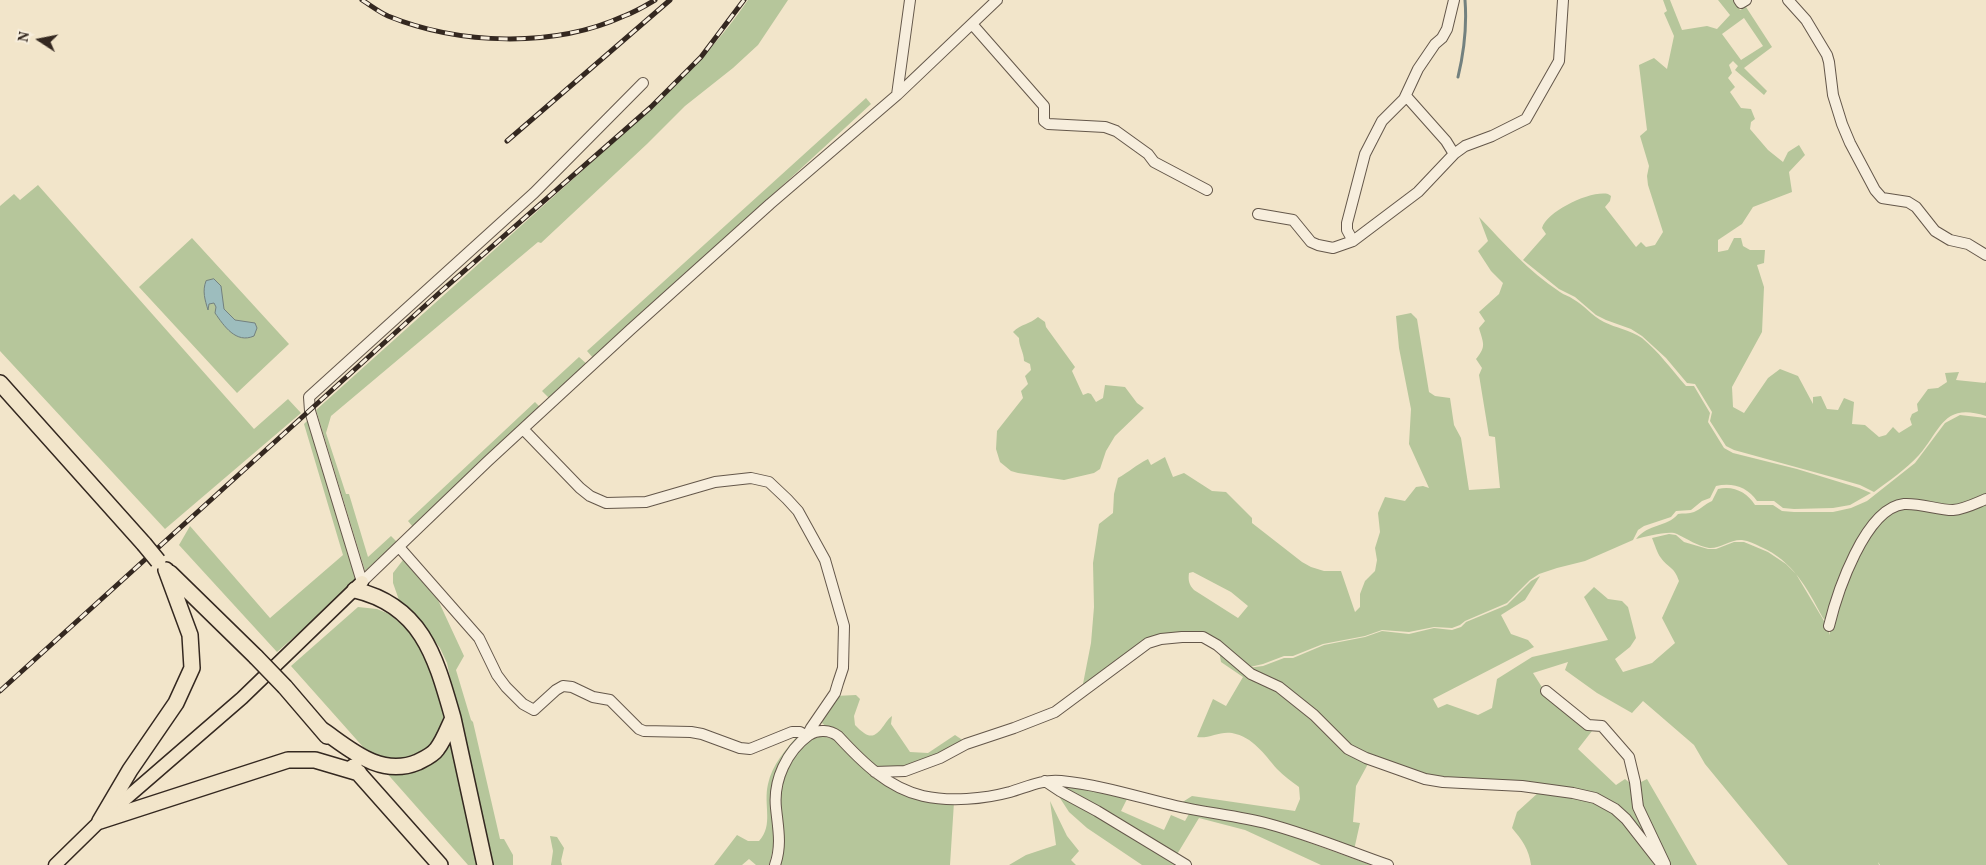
<!DOCTYPE html>
<html>
<head>
<meta charset="utf-8">
<style>
  body { margin:0 }
  #map { position:relative; width:1986px; height:865px; overflow:hidden; background:#f2e5ca; font-family:Vollkorn,serif }
  canvas { display:block }
  .north { position:absolute; left:15px; top:15px; width:50px; height:50px; -webkit-text-stroke:4px #f7eedd; paint-order:stroke; rotate:281deg; font-size:14px; font-weight:700; line-height:20px; text-align:center; color:#342820 }
  .north::after { content:''; display:block; margin:auto; width:18px; height:22px; background:#342820; clip-path:polygon(50% 0,100% 100%,50% 72%,0 100%) }
</style>
</head>
<body>
<div id="map">
<canvas width="1986" height="865"></canvas>
<div class="north">N</div>
</div>
<script>
const ctx = document.querySelector('canvas').getContext('2d');
ctx.lineJoin = 'round';
function fillPath(path, color) {
  ctx.fillStyle = color;
  ctx.fill(path, 'evenodd');
}
function stroke(path, color, width, dash) {
  ctx.strokeStyle = color;
  ctx.lineWidth = width;
  ctx.lineCap = dash ? 'butt' : 'round';
  ctx.setLineDash(dash || []);
  ctx.stroke(path);
}
fillPath(new Path2D(`
  M748 0H788L758 45 733 68 685 106 647 144 541 243 538 242 331 416 326 433 346 494H349L368 557 391 536 397 542 365 571 316 410 661 100C693 68 723 37 748 0Z
  M1663 0H1670L1682 30 1707 26 1717 29 1730 15 1718 0H1734L1740 10 1746 7 1772 47 1744 68 1767 91 1764 95 1735 70 1738 66 1733 61 1729 65 1732 73 1728 78 1735 87 1730 92 1741 108 1751 109 1755 119 1751 122 1750 129 1768 150 1783 162 1788 152 1799 145 1805 155 1789 172 1792 192 1753 207 1742 224 1718 240V252L1728 250 1734 238H1741L1743 246 1750 250H1765L1764 263 1757 265 1764 287 1762 332 1732 387 1733 407 1744 413 1768 378 1780 369 1798 376 1813 404V397L1821 396 1827 409 1838 410 1844 398 1854 402 1852 424 1865 425 1879 437 1886 435 1893 427 1899 433 1912 425 1910 419 1912 414 1918 411 1917 404 1928 389 1938 388 1947 382 1945 373 1959 372 1956 380 1985 383 1986 381V416C1943 402 1941 430 1919 455 1906 469 1889 481 1874 492L1860 485 1832 477 1734 450 1726 446 1710 421 1712 412 1695 384 1687 383 1666 358 1642 336 1631 329 1606 320 1596 315 1575 297 1559 289 1523 260 1546 234 1542 228C1547 211 1591 190 1608 194L1611 196 1610 201 1605 207 1636 247 1641 242 1646 247 1655 245 1663 232 1648 185 1647 176 1649 166 1640 136 1647 130 1639 65 1654 58 1667 69 1674 36 1664 13 1667 11ZM1744 18 1763 46 1741 60 1722 34Z
  M866 98 871 104 594 359 587 351Z
  M38 185 254 429 288 399 301 413 165 529 0 351V206L14 194 20 200Z
  M1479 217C1505 244 1528 271 1560 292 1564 295 1569 296 1573 299 1584 305 1592 316 1604 322 1616 328 1630 330 1642 338 1659 352 1671 369 1686 386H1694L1710 413 1708 422 1724 448 1733 453 1797 469 1859 488 1871 493 1850 505 1833 508 1794 509 1783 508 1774 501H1757C1748 487 1732 482 1716 486L1710 498 1702 501 1691 510 1676 511 1671 517 1644 526 1638 530 1633 540 1585 561 1557 568 1539 574 1530 580 1507 603 1465 621 1460 625 1452 628 1434 627 1409 632 1382 630 1365 636 1323 644 1293 656H1284L1263 664 1250 667 1217 643 1160 637 1082 689 1091 643 1094 607 1093 563 1099 524 1113 513 1114 494 1118 478C1129 472 1136 465 1148 459L1151 465 1165 457 1173 477 1184 473 1212 491 1226 492 1252 518V523L1302 562 1311 567 1324 571H1341L1355 612 1360 607V594L1365 581 1375 571 1377 560 1375 548 1380 532 1378 513 1385 497 1405 501 1416 487 1423 486 1429 488 1409 444 1411 409 1399 348 1396 316 1411 313 1417 319 1429 392 1435 396 1450 398 1454 425 1461 438 1469 490 1500 488 1495 437 1489 436 1479 375 1482 368 1476 359C1487 346 1483 343 1479 328L1485 321 1479 312 1499 294 1503 283 1491 271 1478 251 1488 241ZM1193 572 1231 592 1248 606 1238 618 1194 590C1189 585 1188 580 1189 573Z
  M192 238 289 344 237 393 139 287Z
  M1038 317 1045 322 1046 327 1075 367 1072 371 1083 395 1088 393 1091 394 1096 402 1103 398 1105 385 1125 387 1137 403 1144 408 1115 436 1106 451 1100 469 1094 473 1064 480 1018 473 1011 471 1000 462 996 449 997 431 1023 398 1021 391 1028 384 1025 376 1031 370 1030 364 1024 361C1024 352 1019 347 1019 338L1013 332C1021 324 1030 324 1038 317Z
  M579 357 588 365 551 400 542 391Z
  M535 402 541 408 413 527 408 521Z
  M1960 415 1986 418V497L1965 506 1925 503 1881 511 1827 622 1823 618C1807 588 1793 561 1761 547 1755 544 1749 541 1742 540 1731 539 1720 549 1709 548 1698 546 1687 539 1677 534 1670 530 1645 537 1636 539 1649 523 1666 528 1678 514 1683 513 1689 514 1694 512 1701 509 1705 504 1712 501L1718 489C1733 485 1747 492 1755 505H1773L1782 511 1794 512H1833L1851 508 1867 501 1915 463 1945 423Z
  M308 420 357 579 350 588 277 652 179 545 190 526 270 618 343 555 304 424Z
  M1986 500V865H1880L1878 862 1879 865H1788L1705 764 1694 745 1643 701 1632 713 1597 693 1565 670 1568 662 1533 673 1545 692 1582 721 1592 731 1578 749 1616 785 1625 779 1635 787 1657 850 1634 828 1596 796 1442 780 1353 751 1335 732 1247 668 1263 666 1284 658H1293L1324 645 1365 637 1382 631 1409 634 1434 628 1452 630 1461 627 1466 622 1507 605 1531 581 1540 576 1525 600 1501 615 1511 634 1528 640 1534 647 1433 699 1438 708 1447 704 1478 715 1492 708 1497 679 1532 657 1608 640 1584 597 1594 587 1608 599 1622 601 1628 607 1636 638 1630 647 1615 659 1623 672 1652 663 1675 643 1662 618 1679 581C1674 566 1668 568 1661 558 1657 553 1655 545 1652 538L1669 534 1676 535 1684 542 1708 549H1716L1734 542H1744L1768 552 1786 564 1796 574 1827 626 1830 635V626L1868 533 1891 509H1942Z
  M403 560 438 600 464 656 456 670 471 720 473 722 500 839H504L513 855V865H490L447 663 440 648 430 635 399 600 393 583V573Z
  M358 607 377 609 389 614 407 628 426 650 446 715 441 735 425 752 403 761 372 757 291 666Z
  M1219 651 1273 687 1369 762 1356 786 1353 822 1360 823 1354 850 1181 803 1192 796 1295 811 1300 799 1299 787C1291 781 1284 776 1277 769 1264 754 1253 737 1232 733 1219 731 1209 739 1197 737L1213 699 1226 706 1243 677 1221 662Z
  M856 695 860 699 854 716 855 725C858 728 861 731 864 733 878 743 884 721 892 716L891 724 910 752 928 753 955 735 964 741 938 755 906 768H885L872 765 822 723 824 717 835 696Z
  M799 734 803 736 773 783C768 800 773 817 774 834 774 844 772 855 769 865H756L749 859 742 865H714L737 835 748 841H759C774 825 763 805 768 784 772 765 786 749 799 734Z
  M821 736 834 739 878 778 954 802 950 865H778L780 785 792 758 808 740Z
  M446 745 456 747 481 865H468L384 770Z
  M1647 779 1697 865H1668L1641 805 1639 783Z
  M1064 784 1127 799 1121 811 1164 830 1171 815 1185 821 1190 812 1269 828 1371 865H1321L1245 830 1199 818 1176 856 1062 788V786Z
  M1539 792 1591 800 1616 815 1655 865H1531C1529 849 1522 840 1512 828L1517 812Z
  M1058 795 1082 807 1177 865H1142L1087 828 1069 812Z
  M1050 801 1067 836 1079 851 1071 860 1076 865H1009L1026 855 1056 845Z
  M550 836 557 837 564 848 561 861 562 865H551L553 851Z`), '#b6c69b');
const water = new Path2D(`
  M214 279 221 286 224 309 235 320 255 323 257 328 254 336C236 344 224 326 215 313L216 307 214 303 209 304 208 310C205 300 202 291 206 281Z`);
fillPath(water, '#9dbdbe');
stroke(water, '#73817f', 1);
stroke(new Path2D(`
  M1458 77C1464 52 1467 26 1465 0`), '#73817f', 3);
const minor = new Path2D(`
  M1739 0 1741 3 1746 0
  M1788 0 1806 20 1827 55 1829 62 1833 95 1842 124 1850 143 1875 190 1882 198 1908 202 1916 207 1935 231 1950 240 1968 244 1986 255
  M972 24 1044 106V121L1048 124 1105 127 1116 131 1148 154 1154 162 1207 190
  M643 83 534 193 309 397 310 411 362 582 488 461 630 330 770 204 897 95 997 0
  M897 95 910 0
  M1406 96 1446 141 1454 154
  M1258 214 1293 220 1311 242 1318 245 1333 248 1353 241 1418 192 1454 154 1465 146 1492 136 1526 119 1559 61 1563 0
  M1353 241 1347 230V223L1365 154 1382 121 1404 99 1418 69 1435 44 1442 38 1447 29 1454 0
  M399 547 479 638 497 675 506 687 523 704 534 710 556 690 563 686 572 687 593 697 610 700 639 729 644 731 691 732 702 734 740 748 750 749 792 732H800L807 736 811 728 835 693 838 683 843 668 844 626 825 560 798 511 787 499 769 482 751 478 715 482 646 502 606 503 590 496 580 488 523 429
  M1829 626C1837 593 1865 508 1904 504 1921 503 1937 510 1953 510 1965 509 1976 503 1986 499
  M1546 691 1588 725 1602 726 1629 757 1635 782 1638 807 1665 864
  M875 772 905 771 940 758 966 744 1014 728 1055 712 1148 643 1161 639 1182 637H1203L1217 645 1251 674 1279 687 1314 715 1348 749 1366 758 1425 779 1443 782 1522 786 1573 793 1595 798 1615 809 1626 819 1662 865
  M1045 781 1060 791 1097 811 1186 865
  M775 865C782 845 778 828 776 808 773 780 787 751 809 735 818 729 830 730 838 736 862 762 888 788 923 796 950 802 984 799 1010 792 1027 787 1043 779 1061 781 1101 785 1138 797 1176 806 1207 813 1239 816 1269 824 1310 835 1348 851 1388 865`);
const major = new Path2D(`
  M55 865 100 821 242 698 362 582`);
const highway = new Path2D(`
  M0 383 144 544
  M170 573 256 657
  M355 590C423 606 436 659 453 718
  M285 687 327 736
  M321 729C350 749 380 778 418 762 424 759 433 755 437 749 444 740 448 728 453 718L485 865
  M353 767 440 865
  M100 821 130 770 176 703 192 668 190 635 166 570
  M100 821 288 760H315L359 773`);
stroke(minor, '#64574a', 12);
stroke(major, '#342820', 15);
stroke(highway, '#342820', 18);
stroke(minor, '#f7eedd', 10);
stroke(major, '#f2e5ca', 12);
stroke(highway, '#f2e5ca', 15);
const rail = new Path2D(`
  M362 0C370 5 379 12 388 16 459 45 554 48 624 16 635 12 645 6 655 0
  M507 141 670 0
  M0 691 438 294 651 107 701 57 744 0`);
stroke(rail, '#342820', 5);
stroke(rail, '#f7eedd', 3, [9]);
const highwayBridge = new Path2D(`
  M144 544 158 561
  M256 657 285 687`);
stroke(highwayBridge, '#342820', 18, []);
stroke(highwayBridge, '#f2e5ca', 15);
</script>
</body>
</html>
